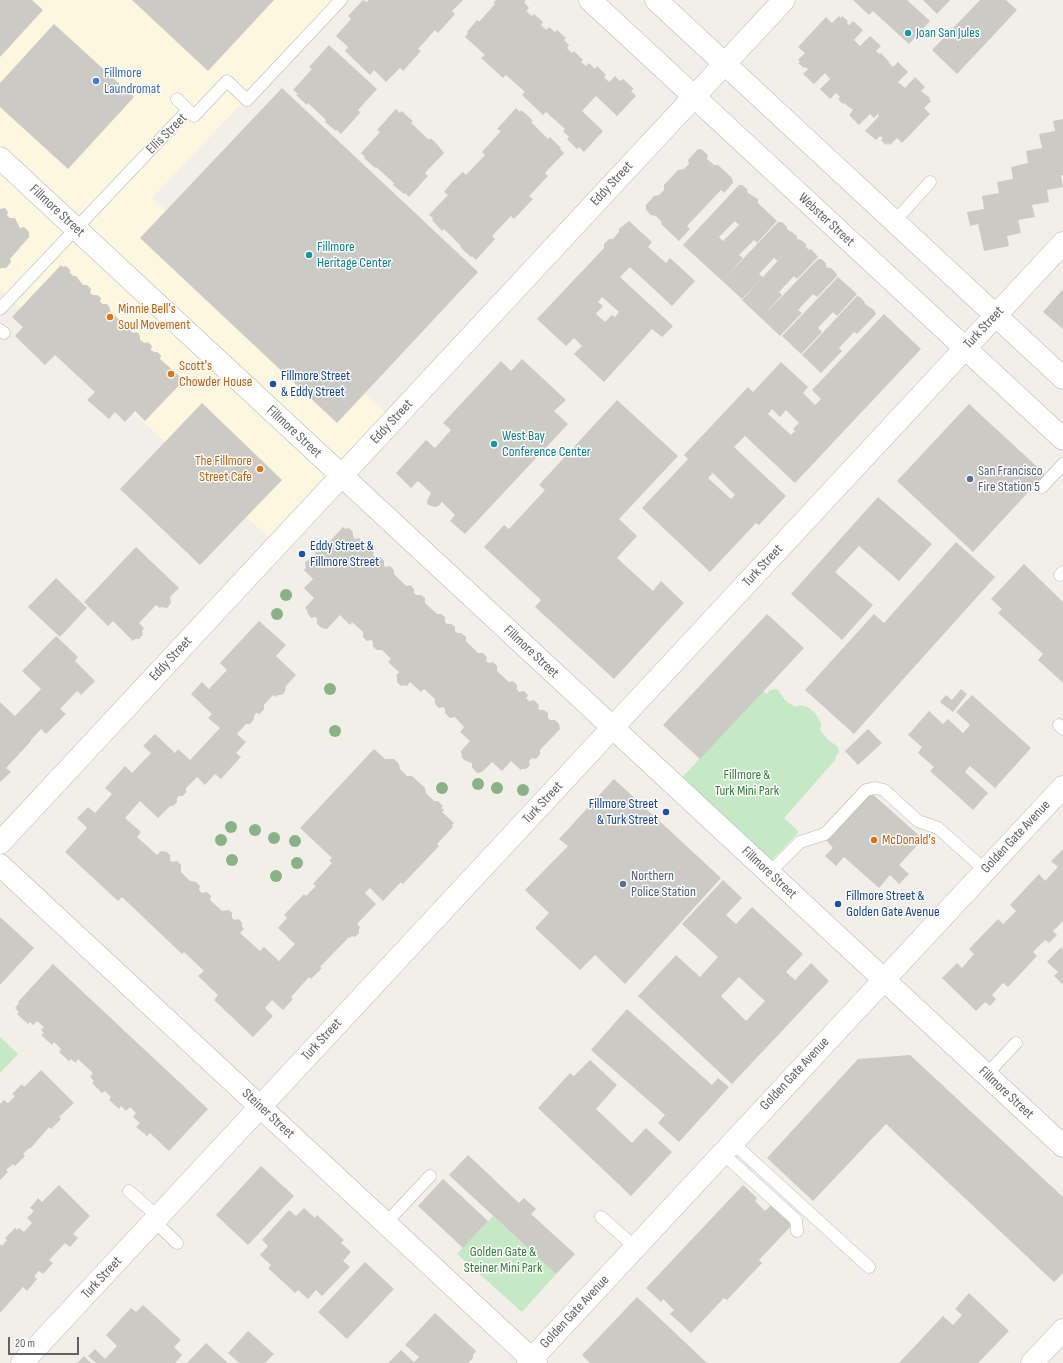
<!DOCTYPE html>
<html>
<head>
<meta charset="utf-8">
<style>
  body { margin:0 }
  #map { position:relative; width:1063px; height:1363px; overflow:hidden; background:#f1efe8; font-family:"Sofia Sans Condensed",sans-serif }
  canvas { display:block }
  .scale { position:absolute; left:8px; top:1337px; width:71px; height:18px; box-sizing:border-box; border:2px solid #5f6368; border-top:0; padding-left:5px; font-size:12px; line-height:14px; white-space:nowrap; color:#5f6368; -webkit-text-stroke:3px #fff; paint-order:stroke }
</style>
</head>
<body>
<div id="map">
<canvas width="1063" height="1363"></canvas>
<div class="scale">20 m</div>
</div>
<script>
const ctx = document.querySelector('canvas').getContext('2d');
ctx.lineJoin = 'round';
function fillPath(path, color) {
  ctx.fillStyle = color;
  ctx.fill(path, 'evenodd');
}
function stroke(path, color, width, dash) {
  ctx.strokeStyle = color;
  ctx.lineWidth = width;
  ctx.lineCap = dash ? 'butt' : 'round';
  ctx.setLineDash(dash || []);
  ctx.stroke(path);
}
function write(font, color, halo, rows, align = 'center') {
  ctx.font = font + ' "Sofia Sans Condensed",sans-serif';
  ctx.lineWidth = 3;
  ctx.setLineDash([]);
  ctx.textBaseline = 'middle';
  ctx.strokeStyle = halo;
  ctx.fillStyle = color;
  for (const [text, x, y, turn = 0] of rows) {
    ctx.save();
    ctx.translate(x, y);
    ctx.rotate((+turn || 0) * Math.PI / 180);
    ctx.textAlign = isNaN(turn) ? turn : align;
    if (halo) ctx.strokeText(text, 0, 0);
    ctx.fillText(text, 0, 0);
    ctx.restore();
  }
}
fillPath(new Path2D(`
  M0 0H339L152 198 387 414 268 537 0 289Z`), '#fef7e0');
fillPath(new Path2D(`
  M777 689 786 701 795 707C806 701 818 714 821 724L820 730 827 739 838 747 839 752 835 758 836 759 784 818 799 832 764 868 675 785 763 691 767 694 770 690Z
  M0 1037 18 1054 0 1073Z
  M493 1216 556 1274 522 1312 457 1254Z`), '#c5e8c5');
fillPath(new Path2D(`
  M0 0H32L43 10 0 57Z
  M132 0H274L208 71Z
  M363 0 367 2 369 0H463L452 11 455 14 438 33 435 30 418 49 421 51 403 71 400 68 386 82 374 70 370 75 345 51 348 47 336 36 351 19 348 16Z
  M496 0H526L524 2 529 8 526 11 532 16 534 14 543 22 541 25 546 30 549 27 555 32 557 30 566 38 564 40 569 45 567 48 572 53 574 51 583 60 581 62 586 66 589 63 595 69 597 66 606 75 604 77 609 82 615 76 620 81 623 79 634 89 631 91 636 96 617 116 596 96 582 111 603 131 584 152 579 147 577 149 567 139 569 137 563 131 565 129 546 112 543 115 522 95 525 92 506 75 503 78 481 58 485 55 465 37 468 33 467 32 477 20 479 22 495 4 493 3Z
  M853 0H907L930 21 909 44 873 11 869 15Z
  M923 0H950L937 14Z
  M980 0H1006L1017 10 957 74 932 50Z
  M839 16 841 18 842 16 848 21 847 23 849 25 853 21 863 30 854 40 860 46 870 36 881 46 876 51 879 54 881 53 890 63H889L893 67 898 62 908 72 898 82 905 88 915 77 925 87 921 91 930 98 929 99 931 101 924 108 930 114 902 143 897 138 890 145 888 143 886 145 881 140 883 138 880 136 876 140 865 131 879 116 878 114 874 118 870 114 859 125 849 115 853 110 844 103 843 104 838 99 840 97 836 93 830 99 820 89 830 79 825 73 814 84 803 74 808 69 805 67 804 68 798 63 800 62 798 60 805 53 798 47 826 17 832 23Z
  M54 24 134 97 68 169 0 107V83Z
  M329 45 377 89 358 110 360 113 341 134 337 130 336 131 325 122 326 120 308 103 307 105 296 95 298 94 293 90 312 69 309 67Z
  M282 88 478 272 337 423 140 238Z
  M516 108 520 112 521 110 527 115 533 121 531 122 548 139 550 137 561 148 560 149 564 153 545 173 548 176 529 196 533 199 514 219 511 216 492 236 495 239 476 260 472 256 471 257 460 247 461 246 444 229 442 231 432 220 433 218 429 215 448 195 444 192 453 181 463 172 466 175 485 155 482 152 501 131 497 129Z
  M396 109 400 113 402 111 407 116 413 121 411 123 429 140 430 138 436 143 444 153 425 173 428 176 409 197 405 193 404 194 393 185 394 183 376 167 375 168 364 158 365 157 361 153 380 132 377 130Z
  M1063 119V175H1061L1063 187 1047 190 1049 202 1032 205 1035 217 1018 220 1021 233 1007 236 1009 246 984 251 978 224 970 226 967 212 984 209 982 196 999 193 997 182 1013 179 1011 167 1028 163 1026 151 1042 148 1039 134 1055 131 1053 121Z
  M698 149H701L708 155 707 159 714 165H718L732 178 733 183 724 193 721 190 687 226 690 229 679 241 662 225 661 221 656 216 651 215 646 210V205L654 196 659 195 664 190V185L678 170 684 169 689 164 688 160Z
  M739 185H742L747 189 748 193 758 199V203L777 221 757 243 754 240 739 255 743 258 724 279 778 222H782L787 227V229L789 231 792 232 797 236V239L801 240 806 244V247L809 250 811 249 818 257 797 279 794 276 779 292 782 295 761 318 742 300 784 254 778 261 774 258 759 274 763 277 742 299 683 245ZM735 221 739 225 723 241 719 237Z
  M5 208 8 212 7 215 10 218H15L20 228 24 227 29 232V237L10 259 11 262 6 268H1L0 269V209Z
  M629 221 652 242 648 247 666 263 670 258 695 281 672 306 630 267 620 277 673 326 662 337 652 329 604 382 574 354 582 346 574 338 566 346 537 319 604 248V244L609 239H613L619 232V229ZM602 297 619 312 615 317 612 315 605 322 596 314 603 306 598 302Z
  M818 259H821L826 263V266L828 268H831L836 273 837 276 817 297 813 294 798 310 802 313 780 336 761 318Z
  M61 265 63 267 66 266 70 270V273L73 276H76L83 285H87L91 289 90 293 93 295H97L101 298 100 302 103 304H107L110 308V311L133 333 137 332 140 336V340L142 341 144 343 148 342 152 346 151 350 154 352H157L161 355 160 359 184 380 145 421 135 411 125 422 115 412 109 419 87 400 95 392 55 355 45 365 15 336 23 327 12 317Z
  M838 277 857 294 837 316 833 312 818 328 822 332 801 354 782 336Z
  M1063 289V329L1043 312Z
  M857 296 860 297 864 301 865 304 874 310 876 314 857 334 854 332 839 348 842 351 821 373 802 355Z
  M884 314 921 349 795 483 745 436 734 447 786 496 759 525 756 523 710 572 642 508 688 459 684 455 748 387 753 392 781 362 808 387 803 393 815 405 821 399 812 390ZM772 409 780 417 786 410 799 423 793 429 795 431 791 435 768 414ZM713 473 735 495 731 499 708 478Z
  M522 359 566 400 554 411 568 424 465 534 450 521 455 515 442 502 438 506 435 507 428 505 427 501 431 493 418 481 411 488 396 473 426 440 435 448 451 430 443 423 501 361 511 371Z
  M617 400 678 456 619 519 637 536 617 558 653 591 661 581 684 603 614 679 535 607 541 600 484 547 504 525 509 529 545 490 539 485Z
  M202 403 282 480 200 565 120 489Z
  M969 404 1045 474 973 552 897 481Z
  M878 497 932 544 899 581 859 546 835 572 873 605 842 640 791 594Z
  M343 527 345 529 349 528 353 532V536L355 539 359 538 363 541V545L366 548 370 547 374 551 373 555 375 557H380L384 561V566L386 567 390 566 394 570V574L406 586 410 585 414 589V593L416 595H421L425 598V603L437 614H441L445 617V622L447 624H451L455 627V631L457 633H461L466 637V641L478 653H483L487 657 486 661 489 663 493 662 497 666V671L509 682 513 681 517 685V689L519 692 524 691 528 695 526 698 529 701 534 700 539 705 538 709 540 710H544L548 713V718L550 720H555L559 724 560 729 540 750V754L536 759 532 758 529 761 530 765 526 769H522L521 770 511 761 502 771 492 762 482 772 477 773 472 767V763L466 761 462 758 461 751 470 741 460 732 464 727 455 717 450 718 445 713V709L443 707 439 708 435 704V699L424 689 421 692 410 682 407 686 405 685 401 686 397 682V677L396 676 399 672 388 662 391 659 382 650H377L373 647V642L371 640 367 641 363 637V632L352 622 350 625 340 615 327 629 322 628 317 624V619L315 617 311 618 308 614 307 610 305 608 314 598 304 588 313 579 304 570 306 568 305 563 309 559H313L315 557V553L319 549H323Z
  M956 542 995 577 854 734 805 690 874 614 884 623Z
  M136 547 179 588 170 597 171 603 167 608 161 607 160 608 156 605 139 623 144 628 142 631 143 635 139 639H135L133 641 113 621 108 626 84 602Z
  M1024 564 1063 602V683L1038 660 1043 654 998 613 1002 609 991 599Z
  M56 578 87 608 60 637 28 607Z
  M767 614 804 648 700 759 663 725Z
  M259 621 286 645 276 656 296 675 286 686 285 692 282 695H277L276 697 273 695 264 705V709L260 714 256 713 254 716V719L250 724H246L237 734 246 742 236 753 241 757 221 779 215 774 205 785 197 777 186 788V792L183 796H179L177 798V802L173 806H170L158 818 140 801 125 818 141 832 137 837 157 855 161 851 167 852 170 855V860L172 862 177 861 181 865V872L190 881 196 882 200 886 199 890 202 893 207 892 211 896 210 900 222 911 229 910 232 913V918L235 920 239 919 242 923V927L244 929 240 933 260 951 264 947 279 961 295 944 278 928 287 918 284 915 304 894 306 896 316 886 313 884 332 863 329 860 332 858 300 828 374 749 385 759H394L399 764 400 769 407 776H412L425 788 426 793 434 801H438L443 806 441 808 444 810 442 812 454 823 452 825 453 827 437 844 439 846 403 884 401 882 383 901 370 888 365 893 376 904 357 924 360 927 359 929V933L355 937 352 936 350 938 349 937 320 967 322 968 311 979 309 977 291 997 293 999 283 1010 272 1000 265 1008 273 1016 253 1037 214 1000 218 995 198 976 204 971 184 952 182 954 122 897 118 901 65 852 87 828 77 818 88 807 95 813 112 794 105 788 125 766 132 773 151 753 143 746 155 734 175 753 178 749 190 760 220 728 208 718 212 714 191 694 202 682 209 689 227 670 220 663Z
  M56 636 78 657 75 661 95 681 81 695 77 691 60 709 66 714 46 734 41 729 31 740V741L6 768 11 772 0 782V702L15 716 41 689 22 671Z
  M961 689 967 694 953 712 940 702 946 695 952 700Z
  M972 695 1031 748 995 788 970 766 965 772 988 793 973 810 930 771 934 767 918 753 922 747 908 735 929 711 943 724 948 719 963 733 970 725 956 712Z
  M868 729 882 743 858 765 845 751Z
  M614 779 721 878 625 984 595 955 580 970 535 928 549 913 525 890 568 846 559 839Z
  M869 791 923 839 899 865 909 874 899 884 890 875 879 888 844 857 836 866 825 856 833 848 826 840Z
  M1063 849V921L1053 931 1057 935 1049 943 1045 940 1033 952 1037 956 1008 987 1003 983 992 995 996 999 990 1006 985 1002 976 1011 942 978 957 963 962 968 974 954 969 949 998 919 1003 924 1016 911 1010 905 1039 874 1045 881 1058 867 1051 861Z
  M723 880 742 898 726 915 736 924 752 907 803 954 786 972 795 980 811 963 829 981 732 1084 638 996 676 955 700 977 718 957 682 924ZM739 977 765 1001 746 1021 721 996Z
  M0 917 34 948 0 985Z
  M1061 947 1063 950V983L1062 984 1054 976 1058 972 1047 962Z
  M53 964 208 1109 169 1151 150 1133 147 1136 136 1127 140 1123 133 1117 136 1113 130 1107 126 1111 121 1106 119 1109 109 1100 111 1097 105 1091 102 1093 92 1083 94 1081 90 1077 93 1073 78 1059 76 1063 71 1059 69 1061 59 1052 61 1049 54 1042 52 1045 41 1035 44 1033 41 1030 44 1027 37 1021 33 1025 30 1022 28 1024 17 1014 19 1012 15 1008 19 1003 18 1002Z
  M627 1009 712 1085 718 1078 729 1087 679 1142 658 1123 665 1115 591 1050Z
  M910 1055 1063 1197V1273L1054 1282 886 1124 813 1201 767 1158 858 1059Z
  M590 1060 617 1085 596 1109 632 1143 646 1128 672 1152 631 1196 538 1108 570 1073 574 1076Z
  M41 1070 74 1103 59 1117 61 1119 51 1129 49 1127 30 1149 29 1148 23 1154 25 1156 15 1166 13 1164 6 1170 8 1172 0 1180V1104L4 1100 8 1103 15 1096 12 1094 22 1084 24 1087Z
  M468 1155 519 1203 524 1198 536 1209 531 1214 575 1254 556 1274 449 1175Z
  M261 1166 294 1196 248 1245 216 1215Z
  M443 1179 488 1221 463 1248 418 1206Z
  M59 1185 90 1216 73 1234 78 1238 70 1247 65 1243 49 1260 53 1263 43 1274 39 1271 34 1276 37 1279 27 1291 23 1287 0 1313V1244L2 1246 7 1240 5 1238 15 1228 17 1230 19 1228 24 1232 32 1223 27 1218 34 1211 30 1208 38 1198 42 1202Z
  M743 1185 757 1198 755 1201 765 1211 771 1205 792 1225 759 1260 762 1263 727 1300 724 1298 691 1333 670 1314 674 1310 663 1299 661 1302 646 1288Z
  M304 1208 315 1218 317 1215 344 1240 341 1243 351 1252 343 1261 350 1267 322 1296 316 1290 308 1299 298 1290 295 1293 268 1268 271 1265 260 1255 268 1246 262 1240 289 1210 296 1216Z
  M365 1262 394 1289 347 1339 318 1312Z
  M969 1293 1009 1331 978 1363H899L943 1316 953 1325 962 1315 955 1309Z
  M637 1297 707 1363H590L582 1355Z
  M143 1305 181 1340 174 1347 182 1355 175 1363H96L88 1356 95 1349 105 1359 117 1346 106 1335 131 1308 136 1312Z
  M435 1313 476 1351 473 1355V1358L468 1363H388L401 1350 414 1362 419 1357 405 1345Z
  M248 1331 274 1354 265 1363H239L228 1353Z
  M206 1343 228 1363H187Z
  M84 1356 91 1363H77Z`), '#cccac5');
const service = new Path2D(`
  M177 99 188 110
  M895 221 930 182
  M0 309 188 110 194 116 227 81 247 100 341 0
  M0 330 4 333
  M1042 487 1063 464
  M1060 575 1063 572
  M1059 725 1063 729
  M769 873 800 842 825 834 866 790 875 788 884 790 918 821 938 828 985 870
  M986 1075 1016 1043
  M732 1142 869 1267
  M722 1153 796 1220 797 1231
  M129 1191 158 1217
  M601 1217 635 1247
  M154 1221 177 1243
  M386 1223 430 1176`);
const minor = new Path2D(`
  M0 158 1063 1146
  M0 843 784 0
  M0 865 536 1363
  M1032 1363 1063 1330`);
const secondary = new Path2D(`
  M590 0 1063 439
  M656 0 1063 378
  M22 1363 1063 243
  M528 1363 1063 787`);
stroke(service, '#b5b8bc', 13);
stroke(minor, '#b5b8bc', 23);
stroke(secondary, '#b6babf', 23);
stroke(service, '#fff', 12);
stroke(minor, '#fff', 22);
stroke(secondary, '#fff', 22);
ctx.fillStyle = '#89b387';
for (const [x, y] of [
  [286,595],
  [277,614],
  [330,689],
  [335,731],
  [478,784],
  [442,788],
  [497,788],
  [523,790],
  [231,827],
  [255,830],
  [274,838],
  [221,840],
  [295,841],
  [232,860],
  [297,863],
  [276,876]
]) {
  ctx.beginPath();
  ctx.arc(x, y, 6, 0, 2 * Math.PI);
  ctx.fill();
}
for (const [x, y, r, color] of [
  [908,33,4,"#0f9aa8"],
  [96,81,4,"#3f7fe0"],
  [309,255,4,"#0f9aa8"],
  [110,317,4,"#e8710a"],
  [171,374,4,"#e8710a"],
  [273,384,4,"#1a4fb4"],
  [494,444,4,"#0f9aa8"],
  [260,469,4,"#e8710a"],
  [970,479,4,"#5c6f8a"],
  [302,554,4,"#1a4fb4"],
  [666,812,4,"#1a4fb4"],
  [874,840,4,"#e8710a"],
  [623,884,4,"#5c6f8a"],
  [838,904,4,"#1a4fb4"]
]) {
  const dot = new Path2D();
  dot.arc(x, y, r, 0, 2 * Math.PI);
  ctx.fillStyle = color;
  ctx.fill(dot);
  stroke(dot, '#fff', 1.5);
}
write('14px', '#0d838f', '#fff', [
  ["Joan San Jules",916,33],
  ["Fillmore",317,247],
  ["Heritage Center",317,263],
  ["West Bay",502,436],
  ["Conference Center",502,452]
], 'left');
write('14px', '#366cbe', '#fff', [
  ["Fillmore",104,73],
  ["Laundromat",104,89]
], 'left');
write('14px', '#5f6368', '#fff', [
  ["Ellis Street",167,134,-45],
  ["Eddy Street",612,184,-47],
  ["Fillmore Street",57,211,43],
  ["Webster Street",826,220,43],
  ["Turk Street",984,328,-47],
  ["Eddy Street",392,422,-47],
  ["Fillmore Street",294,432,43],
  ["Turk Street",763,566,-47],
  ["Fillmore Street",531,652,43],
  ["Eddy Street",171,659,-47],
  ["Turk Street",543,803,-47],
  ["Golden Gate Avenue",1016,837,-47],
  ["Fillmore Street",769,873,43],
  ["Turk Street",322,1040,-47],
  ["Golden Gate Avenue",795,1074,-47],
  ["Fillmore Street",1006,1093,43],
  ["Steiner Street",268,1114,43],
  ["Turk Street",102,1278,-47],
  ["Golden Gate Avenue",575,1312,-47]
]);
write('14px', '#c56008', '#fff', [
  ["Minnie Bell's",118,309],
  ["Soul Movement",118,325],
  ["Scott's",179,366],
  ["Chowder House",179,382],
  ["The Fillmore",252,461,"right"],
  ["Street Cafe",252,477,"right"],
  ["McDonald's",882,840]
], 'left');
write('14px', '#164399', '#fff', [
  ["Fillmore Street",281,376],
  ["& Eddy Street",281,392],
  ["Eddy Street &",310,546],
  ["Fillmore Street",310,562],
  ["Fillmore Street",658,804,"right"],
  ["& Turk Street",658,820,"right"],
  ["Fillmore Street &",846,896],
  ["Golden Gate Avenue",846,912]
], 'left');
write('14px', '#4e5e75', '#fff', [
  ["San Francisco",978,471],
  ["Fire Station 5",978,487],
  ["Northern",631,876],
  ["Police Station",631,892]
], 'left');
write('14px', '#348238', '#fff', [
  ["Fillmore &",747,775],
  ["Turk Mini Park",747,791],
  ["Golden Gate &",503,1252],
  ["Steiner Mini Park",503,1268]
]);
</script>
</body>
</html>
